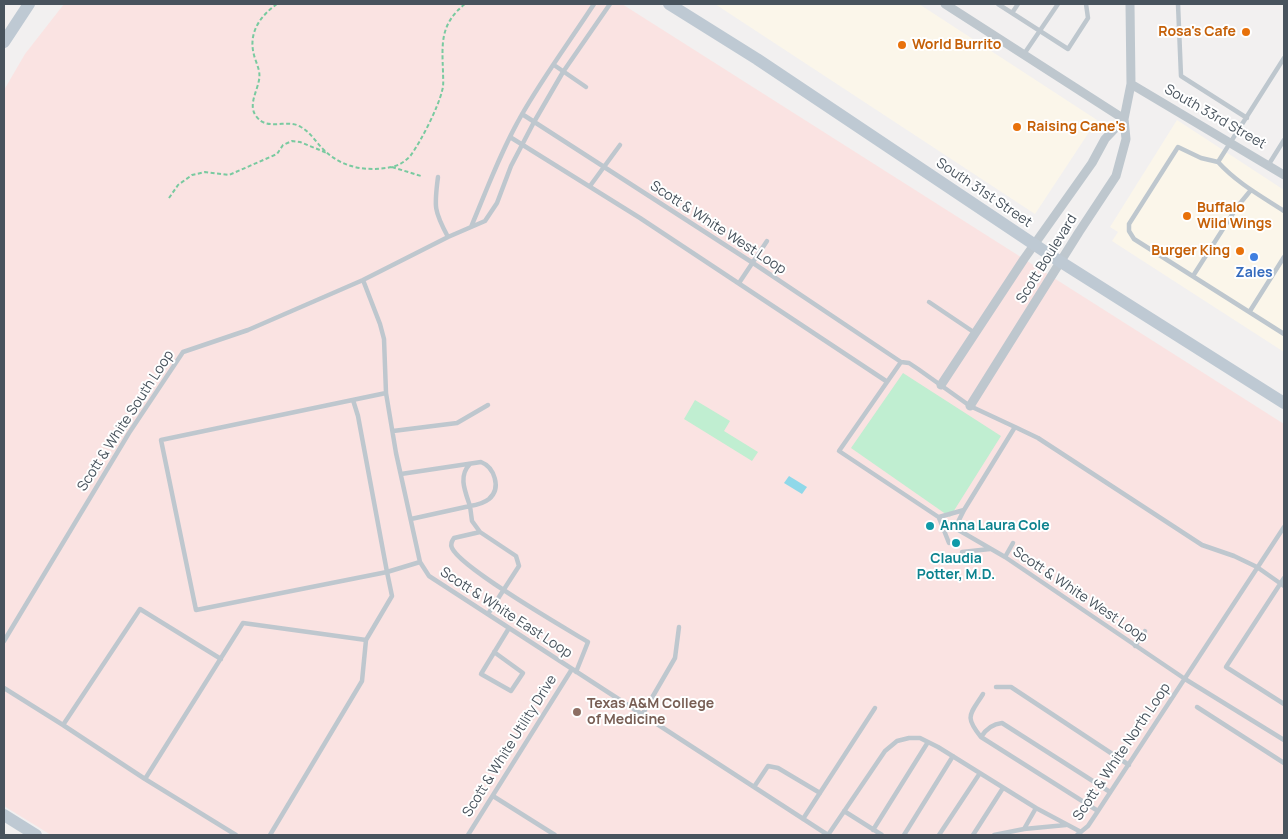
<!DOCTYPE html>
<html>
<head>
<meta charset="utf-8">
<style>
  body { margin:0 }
  #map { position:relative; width:1288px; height:839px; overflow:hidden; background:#f2f0f0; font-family:Manrope,sans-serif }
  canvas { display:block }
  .frame { position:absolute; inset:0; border:5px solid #48535d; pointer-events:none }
</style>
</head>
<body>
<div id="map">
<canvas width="1288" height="839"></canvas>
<div class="frame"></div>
</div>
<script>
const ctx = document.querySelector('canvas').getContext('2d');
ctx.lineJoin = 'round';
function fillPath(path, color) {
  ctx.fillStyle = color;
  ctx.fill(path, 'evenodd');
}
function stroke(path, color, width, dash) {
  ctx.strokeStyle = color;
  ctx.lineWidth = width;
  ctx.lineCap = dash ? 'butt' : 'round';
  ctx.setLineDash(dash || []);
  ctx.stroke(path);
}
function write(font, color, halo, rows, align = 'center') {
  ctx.font = font + ' Manrope,sans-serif';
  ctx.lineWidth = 4;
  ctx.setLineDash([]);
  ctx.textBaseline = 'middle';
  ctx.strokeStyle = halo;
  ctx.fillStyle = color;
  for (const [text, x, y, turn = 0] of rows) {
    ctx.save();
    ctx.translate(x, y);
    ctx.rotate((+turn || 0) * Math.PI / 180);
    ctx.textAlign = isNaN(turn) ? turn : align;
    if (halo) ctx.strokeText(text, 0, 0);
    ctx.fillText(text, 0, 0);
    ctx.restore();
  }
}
fillPath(new Path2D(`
  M715 4H919L1097 120 1035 214Z
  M1177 120 1284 190V352L1112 241 1118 232 1110 227Z`), '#fbf6ea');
fillPath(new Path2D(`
  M64 4H622L1284 424V835H51L4 806V90L25 54Z`), '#fae3e2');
fillPath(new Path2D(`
  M903 373 1001 436 950 517 851 448Z
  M695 400 730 421 724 431 758 452 752 461 684 419Z`), '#c0eed1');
fillPath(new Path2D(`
  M789 476 807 487 802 494 784 483Z`), '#8fd8e9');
stroke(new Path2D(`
  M277 4C260 16 248 33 254 55 256 63 261 71 259 80 257 92 248 105 256 116 267 132 287 118 301 127 310 132 316 142 322 148 341 168 366 172 392 167 400 165 406 161 411 155 421 141 438 108 442 91 444 85 443 78 443 72 442 43 440 24 465 4
  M392 167 421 176
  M169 198 178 185 192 175 205 172 229 175 277 154 283 145 292 141 300 142 327 153`), '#79caa0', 2, [4, 2.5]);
stroke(new Path2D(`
  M998 4 1068 49 1088 18 1086 4
  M1178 4 1181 76 1247 118
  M1012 13 1018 4
  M1024 54 1058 4
  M1284 58 1218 162 1201 158 1178 147 1129 224V231L1134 239 1284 334
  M554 65 586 87
  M522 114 753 263 901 362
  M510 137 640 218 886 381
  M1218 162C1237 183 1261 196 1284 211
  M1269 164 1284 140
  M438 177C434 207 434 211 448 237
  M590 186 620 145
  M471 227C487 189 501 151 521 116 543 77 570 41 594 4
  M1193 276 1237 207 1251 190
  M363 280 380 324 384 339 386 393 396 453 420 562 429 576 828 835 885 751 897 741 909 738H920L938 747 1036 808 1024 829 994 835
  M739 283 767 241
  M929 302 975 333
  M1250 311 1284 257
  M353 400 358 416 387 572 196 610 161 440C236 424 311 408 386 393
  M1015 427 1038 438 1202 545 1234 556 1257 567 1284 586
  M393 431 457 423 488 405
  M401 474 481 462C494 467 502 488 489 499 484 503 477 505 470 506L472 521 480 532 516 556 519 566 488 614
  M939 517 964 510
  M939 518 949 543
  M411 519 470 506C465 491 458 476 470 464
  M955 528 964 510 1015 427 970 406 918 369 909 363 901 362 839 451 955 528 1005 557 1185 679 1284 740
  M480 532 454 538C452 541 450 544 452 548 461 568 563 627 588 642L576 672
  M962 552 990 549
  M1005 557 1013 543
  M1284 578 1226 667 1284 704
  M4 641 129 433 183 352 248 330 363 280 448 237 485 221 497 203 511 166 534 122 563 72 610 4
  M1135 646 1145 631
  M494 652 523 673 511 691 481 674 509 628
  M996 687H1011L1129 765
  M4 688 63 725
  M983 694C970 715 964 716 981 737L1098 811
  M1197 707 1284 763
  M642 715 675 658 679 627
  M981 737C986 729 992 724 1002 723L1110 792
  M145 779 63 725 140 609 221 659
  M754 787 768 766 778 768 820 793
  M493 796 555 835
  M1036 808 1081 832
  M844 811 882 835
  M803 819 875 708
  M1024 829 1066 825
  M873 830 928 742
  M236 835 145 779 243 623 366 640
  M270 835 362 681 366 640 392 596 387 572 420 562
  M468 835 572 669
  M904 835 953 756
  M939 835 980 773
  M973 835 1003 788
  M1077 835 1088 826 1098 811 1284 527`), '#bec7ce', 4.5);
stroke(new Path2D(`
  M945 4 1124 119
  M1131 84 1284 175
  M941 385 1024 259 1092 163 1105 139 1124 119
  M970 406 1079 232 1116 176 1126 139 1124 119 1131 84 1130 4`), '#bec7ce', 9);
stroke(new Path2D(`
  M669 4 757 59 1053 257 1284 403
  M4 42 29 4
  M4 815 36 835`), '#bec9d3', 12);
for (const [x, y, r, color] of [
  [1246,32,5,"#e8710a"],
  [902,45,5,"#e8710a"],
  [1017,127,5,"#e8710a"],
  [1187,216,5,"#e8710a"],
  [1240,251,5,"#e8710a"],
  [1254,257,5,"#3f7fe0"],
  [930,526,5,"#0f9aa8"],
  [956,543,5,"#0f9aa8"],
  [577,712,5,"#8d6e63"]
]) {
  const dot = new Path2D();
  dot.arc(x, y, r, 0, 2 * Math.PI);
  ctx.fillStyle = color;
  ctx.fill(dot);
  stroke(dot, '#fff', 2);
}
write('bold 14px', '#c56008', '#fff', [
  ["Rosa's Cafe",1236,32,"right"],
  ["World Burrito",912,45],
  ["Raising Cane's",1027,127],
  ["Buffalo",1197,208],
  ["Wild Wings",1197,224],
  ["Burger King",1230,251,"right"]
], 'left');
write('14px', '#48535d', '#fff', [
  ["South 33rd Street",1215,117,30],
  ["South 31st Street",984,193,34],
  ["Scott & White West Loop",718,228,33],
  ["Scott Boulevard",1047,259,-58],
  ["Scott & White South Loop",126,421,-57],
  ["Scott & White West Loop",1080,595,34],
  ["Scott & White East Loop",506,613,33],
  ["Scott & White Utility Drive",510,746,-58],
  ["Scott & White North Loop",1122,752,-56]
]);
write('bold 14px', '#366cbe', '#fff', [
  ["Zales",1254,273]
]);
write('bold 14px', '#0d838f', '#fff', [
  ["Anna Laura Cole",940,526],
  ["Claudia",956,559,"center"],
  ["Potter, M.D.",956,575,"center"]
], 'left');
write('bold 14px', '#785e54', '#fff', [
  ["Texas A&M College",587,704],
  ["of Medicine",587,720]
], 'left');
</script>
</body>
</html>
